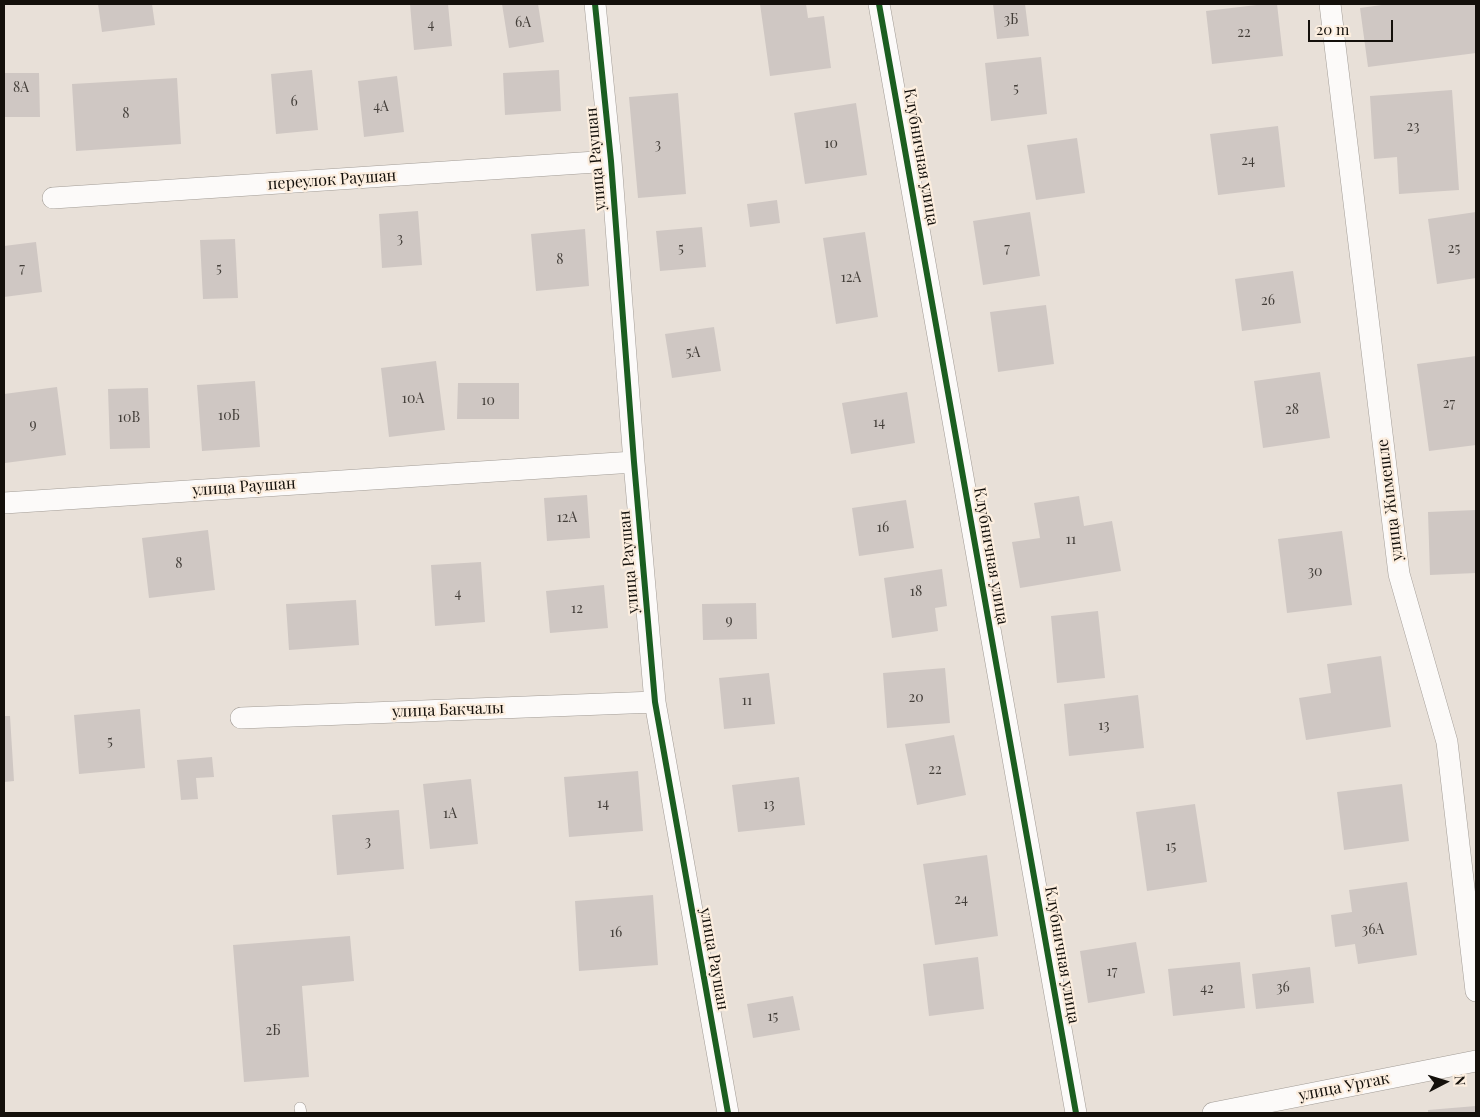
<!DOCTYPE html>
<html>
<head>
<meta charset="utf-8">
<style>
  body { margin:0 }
  #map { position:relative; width:1480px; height:1117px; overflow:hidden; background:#e8e0d8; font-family:"Playfair Display",serif }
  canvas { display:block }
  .frame { position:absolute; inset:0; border:5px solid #14100b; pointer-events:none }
  .north { position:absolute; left:1420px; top:1057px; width:50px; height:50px; -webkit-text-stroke:4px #fceedf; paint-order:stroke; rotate:85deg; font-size:14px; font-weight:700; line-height:20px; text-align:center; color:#14100b }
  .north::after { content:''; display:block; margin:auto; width:18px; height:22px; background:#14100b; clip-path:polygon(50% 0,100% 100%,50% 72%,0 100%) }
  .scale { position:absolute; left:1308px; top:20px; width:85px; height:22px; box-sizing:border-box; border:2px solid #14100b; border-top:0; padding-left:6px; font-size:15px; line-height:18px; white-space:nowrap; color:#14100b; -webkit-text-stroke:4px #fceedf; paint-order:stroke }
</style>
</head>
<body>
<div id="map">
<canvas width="1480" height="1117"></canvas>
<div class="frame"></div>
<div class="north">N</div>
<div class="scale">20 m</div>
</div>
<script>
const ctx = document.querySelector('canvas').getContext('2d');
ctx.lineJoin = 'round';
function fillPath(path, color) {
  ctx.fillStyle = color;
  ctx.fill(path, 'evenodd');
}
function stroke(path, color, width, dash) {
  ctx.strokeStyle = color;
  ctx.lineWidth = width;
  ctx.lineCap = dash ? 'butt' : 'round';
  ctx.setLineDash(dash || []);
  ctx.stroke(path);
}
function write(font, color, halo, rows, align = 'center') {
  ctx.font = font + ' "Playfair Display",serif';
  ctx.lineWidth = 4.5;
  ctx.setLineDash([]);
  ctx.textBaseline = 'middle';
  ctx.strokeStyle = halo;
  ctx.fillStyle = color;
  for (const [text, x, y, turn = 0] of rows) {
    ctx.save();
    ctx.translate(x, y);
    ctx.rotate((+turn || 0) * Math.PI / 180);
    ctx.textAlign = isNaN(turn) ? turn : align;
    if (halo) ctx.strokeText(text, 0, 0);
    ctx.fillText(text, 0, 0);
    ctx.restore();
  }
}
fillPath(new Path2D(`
  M98 4H152L155 25 102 32Z
  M410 4H448L452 46 414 50Z
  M502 4H538L544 42 509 48Z
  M760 4H806L808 18 824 16 831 68 770 76Z
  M993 4H1025L1029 36 997 39Z
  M1265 4H1277L1283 56 1212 64 1206 11Z
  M1389 4H1476V53L1368 67 1360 8Z
  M1041 57 1047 114 991 121 985 63Z
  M312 70 318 130 276 134 271 74Z
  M559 70 561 111 505 115 503 73Z
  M4 73H39L40 117H4Z
  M397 76 404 132 364 137 358 81Z
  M177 78 181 144 76 151 72 84Z
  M1452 90 1459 190 1399 194 1397 157 1374 159 1370 96Z
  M678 93 686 194 638 198 629 97Z
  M856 103 867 175 805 184 794 113Z
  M1278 126 1285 187 1218 195 1210 134Z
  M1077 138 1085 193 1036 200 1027 145Z
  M777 200 780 223 750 227 747 204Z
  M418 211 422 265 382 268 379 214Z
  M1030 212 1040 276 983 285 973 221Z
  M1476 212V278L1437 284 1428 219Z
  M702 227 706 267 660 271 656 231Z
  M585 229 589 286 536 291 531 234Z
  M865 232 878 317 836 324 823 238Z
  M235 239 238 298 203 299 200 240Z
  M36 242 42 292 4 297V246Z
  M1293 271 1301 323 1242 331 1235 279Z
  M1046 305 1054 364 998 372 990 312Z
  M714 327 721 371 672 378 665 334Z
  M1476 356V445L1429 451 1417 364Z
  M436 361 445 430 389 437 381 368Z
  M1320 372 1330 438 1263 448 1254 381Z
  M255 381 260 447 202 451 197 385Z
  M458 383H519V419H457Z
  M57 387 66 455 5 463 4 394Z
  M148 388 150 448 110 449 108 389Z
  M907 392 915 443 851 454 842 403Z
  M587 495 590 538 547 541 544 498Z
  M1079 496 1084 526 1112 521 1121 571 1020 588 1012 542 1040 538 1034 503Z
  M906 500 914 548 859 556 852 508Z
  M1476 510V573L1430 575 1428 512Z
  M208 530 215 590 149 598 142 538Z
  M1342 531 1352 605 1287 613 1278 539Z
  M481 562 485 622 435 626 431 565Z
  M942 569 947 606 935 608 938 631 892 638 884 578Z
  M604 585 608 628 550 633 546 591Z
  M356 600 359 645 289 650 286 604Z
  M756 603 757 639 703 640 702 604Z
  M1098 611 1105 678 1057 683 1051 616Z
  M1381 656 1391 727 1306 740 1299 698 1331 693 1327 664Z
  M945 668 950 723 887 728 883 673Z
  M769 673 775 724 724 729 719 678Z
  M1138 695 1144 748 1069 756 1064 704Z
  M140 709 145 768 79 774 74 715Z
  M4 716H10L14 781 4 782Z
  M954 735 966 795 917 805 905 744Z
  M212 757 214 777 196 778 198 799 181 800 177 760Z
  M638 771 643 831 569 837 564 777Z
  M799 777 805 825 738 832 732 785Z
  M471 779 478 844 430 849 423 784Z
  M1402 784 1409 841 1344 850 1337 792Z
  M1195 804 1207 882 1147 891 1136 812Z
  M399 810 404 869 337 875 332 815Z
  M987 855 998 936 935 945 923 864Z
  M1407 882 1417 955 1358 964 1355 944 1335 947 1331 915 1352 912 1349 890Z
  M653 895 658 965 579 971 575 901Z
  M350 936 354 981 302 986 309 1077 244 1082 233 945Z
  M1136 942 1145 993 1088 1003 1080 951Z
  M978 957 984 1009 929 1016 923 964Z
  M1240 962 1245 1008 1173 1016 1168 969Z
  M1310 967 1314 1003 1256 1009 1252 974Z
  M793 996 800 1030 753 1038 747 1004Z
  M1476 1106V1113H1428V1110Z`), '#cfc7c3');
const service = new Path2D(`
  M300 1108 301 1113`);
const minor = new Path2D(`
  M595 4 611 161 634 462 655 702 728 1113
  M879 4 1076 1113
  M1330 4 1399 574 1447 742 1476 991
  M53 198 611 161
  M4 503 634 462
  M241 718 655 702
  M1213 1113 1476 1061`);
stroke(service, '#a29c96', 12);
stroke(minor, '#a29c96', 22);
stroke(service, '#fcfaf9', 11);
stroke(minor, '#fcfaf9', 21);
stroke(new Path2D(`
  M595 4 611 161 634 462 655 702 728 1113
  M879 4 1076 1113`), '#1b5e20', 6);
write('14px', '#433e39', null, [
  ["3Б",1011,20],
  ["6А",523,23],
  ["4",431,25],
  ["22",1244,33],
  ["8А",21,88],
  ["5",1016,89],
  ["6",294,102],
  ["4А",381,107],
  ["8",126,114],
  ["23",1413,127],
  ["10",831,144],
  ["3",658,145],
  ["24",1248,161],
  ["3",400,239],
  ["5",681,249],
  ["7",1007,249],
  ["25",1454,249],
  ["8",560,260],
  ["7",22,269],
  ["5",219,269],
  ["12А",851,278],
  ["26",1268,301],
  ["5А",693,353],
  ["10А",413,399],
  ["10",488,401],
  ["27",1449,404],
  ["28",1292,410],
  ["10Б",229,416],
  ["10В",129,418],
  ["14",879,423],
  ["9",33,425],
  ["12А",567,518],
  ["16",883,528],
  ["11",1071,540],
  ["8",179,564],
  ["30",1315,572],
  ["18",916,592],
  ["4",458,594],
  ["12",577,609],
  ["9",729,621],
  ["20",916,698],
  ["11",747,701],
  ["13",1104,726],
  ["5",110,742],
  ["22",935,770],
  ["14",603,804],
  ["13",769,805],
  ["1А",450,814],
  ["3",368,842],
  ["15",1171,847],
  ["24",961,900],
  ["36А",1373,930],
  ["16",616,933],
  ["17",1112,972],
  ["36",1283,988],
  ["42",1207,989],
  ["15",773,1017],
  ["2Б",273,1031]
]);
write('16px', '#14100b', '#fceedf', [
  ["Клубничная улица",921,157,80],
  ["улица Раушан",596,159,-95],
  ["переулок Раушан",332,180,-4],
  ["улица Раушан",244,487,-4],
  ["улица Жимешле",1390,500,-97],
  ["Клубничная улица",991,556,80],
  ["улица Раушан",629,562,-95],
  ["улица Бакчалы",448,710,-2],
  ["Клубничная улица",1062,955,80],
  ["улица Раушан",714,959,80],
  ["улица Уртак",1344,1087,-11]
]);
</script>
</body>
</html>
